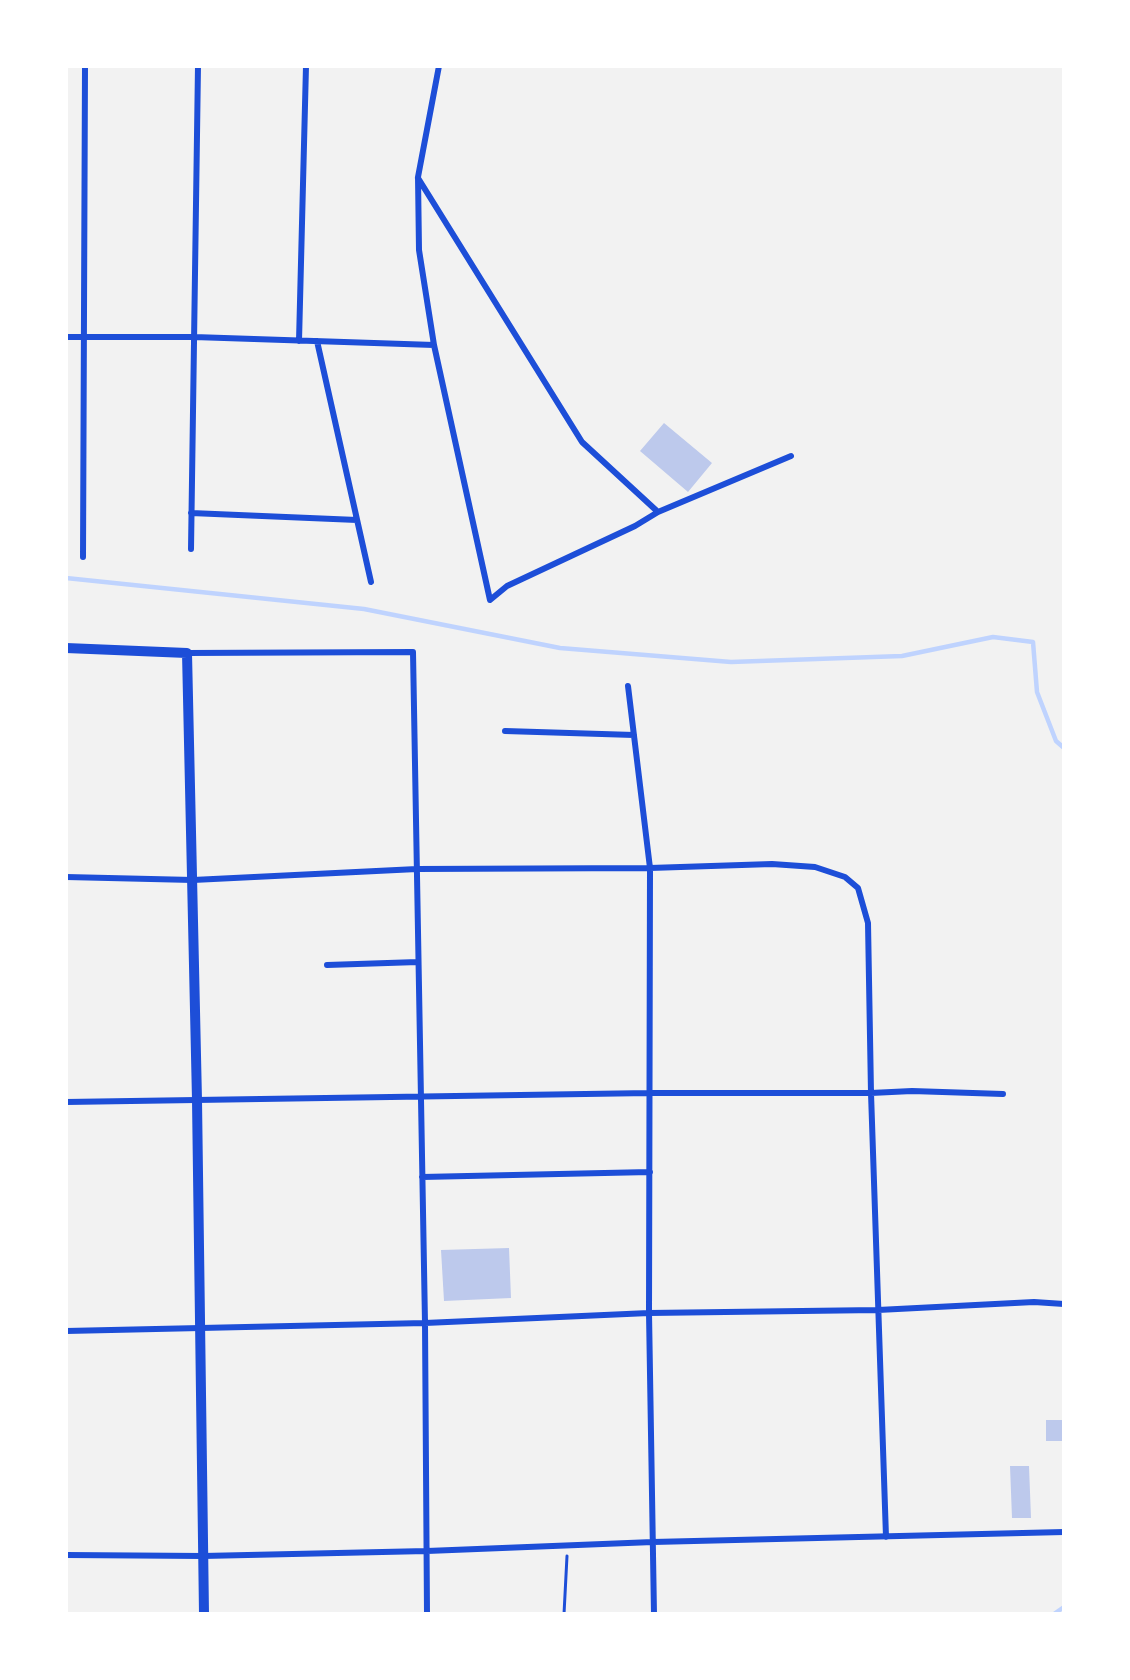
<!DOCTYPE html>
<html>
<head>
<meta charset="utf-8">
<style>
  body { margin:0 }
  #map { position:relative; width:1130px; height:1680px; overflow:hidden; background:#f2f2f2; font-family:Karla,sans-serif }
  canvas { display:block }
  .frame { position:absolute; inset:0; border:68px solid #fff; pointer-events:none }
</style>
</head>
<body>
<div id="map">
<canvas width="1130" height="1680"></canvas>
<div class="frame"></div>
</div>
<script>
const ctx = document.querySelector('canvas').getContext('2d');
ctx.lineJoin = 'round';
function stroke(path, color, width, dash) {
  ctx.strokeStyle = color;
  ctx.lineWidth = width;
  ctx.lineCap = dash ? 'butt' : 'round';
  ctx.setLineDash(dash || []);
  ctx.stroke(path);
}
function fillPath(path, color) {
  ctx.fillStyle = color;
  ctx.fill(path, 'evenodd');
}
stroke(new Path2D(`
  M66 578 364 609 560 648 731 662 902 656 993 637 1033 642 1037 692 1056 741 1064 748
  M1054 1614 1064 1607`), '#bfd3fe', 4.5);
fillPath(new Path2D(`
  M664 423 712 463 688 492 640 451Z
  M509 1248 511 1298 444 1301 441 1250Z
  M1046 1420H1064V1441H1046Z
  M1010 1466H1029L1031 1518H1012Z`), '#bdc9ec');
stroke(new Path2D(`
  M564 1614 567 1556`), '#1d4ed8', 3);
stroke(new Path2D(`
  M439 66 418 177 419 250 434 345 490 600 507 586 635 526 658 512 791 456
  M418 178 582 442 658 512
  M66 337H194L434 345
  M299 341 306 66
  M317 341 371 582
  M191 513 357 520
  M191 549 198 66
  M83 557 85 66
  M187 653 413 652 425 1323 427 1614
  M628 686 650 868 649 1313 654 1614
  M505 731 634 735
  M66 877 193 880 417 869 650 868 772 864 815 867 845 877 858 888 868 923 871 1093 886 1537
  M327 965 418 962
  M66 1102 650 1093H871L912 1091 1003 1094
  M422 1177 650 1172
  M66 1331 425 1323 649 1313 878 1310 1034 1302 1064 1304
  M66 1555 203 1556 427 1551 653 1542 1064 1532`), '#1d4ed8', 6);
stroke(new Path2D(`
  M66 648 187 653 197 1100 204 1614`), '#1d4ed8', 10);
</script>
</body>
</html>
